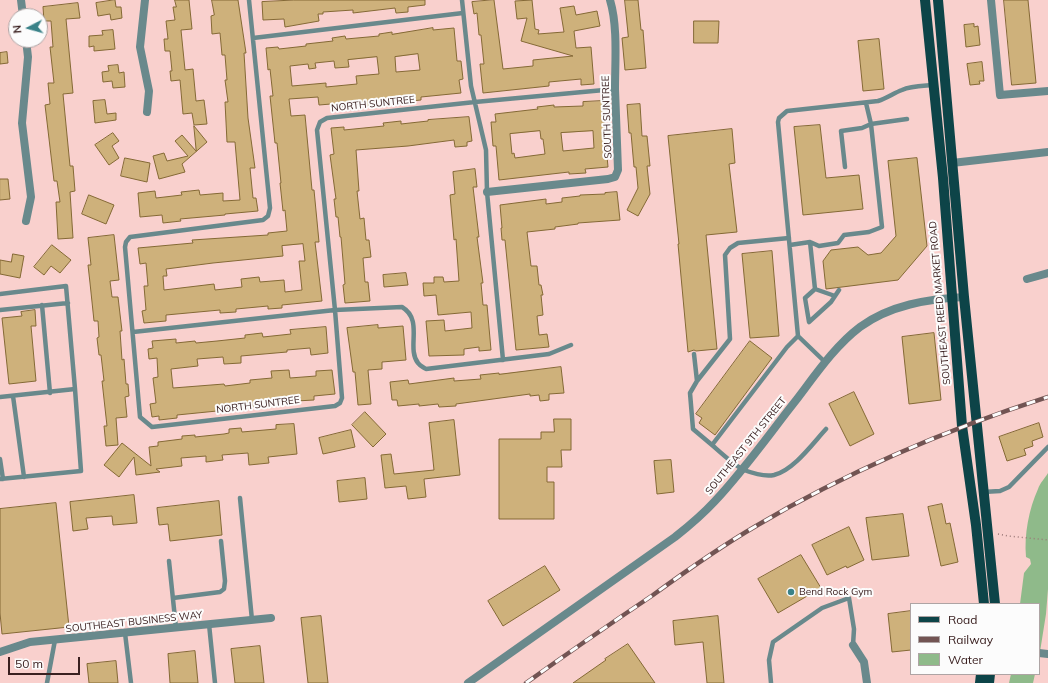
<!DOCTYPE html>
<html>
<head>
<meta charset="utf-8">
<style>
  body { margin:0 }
  #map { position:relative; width:1048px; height:683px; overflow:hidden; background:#f9d0cd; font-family:Mulish,sans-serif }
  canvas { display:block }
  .legend { position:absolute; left:910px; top:603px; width:130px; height:72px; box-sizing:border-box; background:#fcfcfc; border:1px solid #aea4a4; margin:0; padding:5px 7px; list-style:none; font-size:12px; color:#3a2020 }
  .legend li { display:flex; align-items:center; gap:8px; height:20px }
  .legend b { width:20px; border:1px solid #aea4a4 }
  .north { position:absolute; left:8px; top:8px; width:40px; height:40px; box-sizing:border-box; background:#fcfcfc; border:1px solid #aea4a4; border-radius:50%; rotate:264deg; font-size:11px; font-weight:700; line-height:16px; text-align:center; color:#3a2020 }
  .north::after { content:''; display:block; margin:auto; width:14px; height:18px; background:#3a8288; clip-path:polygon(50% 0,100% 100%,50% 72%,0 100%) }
  .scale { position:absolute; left:8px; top:657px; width:72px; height:18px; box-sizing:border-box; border:2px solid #3a2020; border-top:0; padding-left:5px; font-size:12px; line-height:14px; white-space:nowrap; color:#3a2020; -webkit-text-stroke:3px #fcfcfc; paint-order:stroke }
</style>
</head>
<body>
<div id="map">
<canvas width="1048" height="683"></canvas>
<ul class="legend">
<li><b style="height:5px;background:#0d4448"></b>Road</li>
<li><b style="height:5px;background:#725453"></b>Railway</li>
<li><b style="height:11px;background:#8fba8a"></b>Water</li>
</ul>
<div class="north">N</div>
<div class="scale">50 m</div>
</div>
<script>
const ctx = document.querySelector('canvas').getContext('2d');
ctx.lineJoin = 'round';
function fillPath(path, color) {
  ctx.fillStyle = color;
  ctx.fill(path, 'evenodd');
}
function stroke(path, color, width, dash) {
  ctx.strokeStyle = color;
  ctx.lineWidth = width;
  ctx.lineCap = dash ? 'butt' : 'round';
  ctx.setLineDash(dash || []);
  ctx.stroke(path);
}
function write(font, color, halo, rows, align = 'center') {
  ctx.font = font + ' Mulish,sans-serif';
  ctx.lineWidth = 4;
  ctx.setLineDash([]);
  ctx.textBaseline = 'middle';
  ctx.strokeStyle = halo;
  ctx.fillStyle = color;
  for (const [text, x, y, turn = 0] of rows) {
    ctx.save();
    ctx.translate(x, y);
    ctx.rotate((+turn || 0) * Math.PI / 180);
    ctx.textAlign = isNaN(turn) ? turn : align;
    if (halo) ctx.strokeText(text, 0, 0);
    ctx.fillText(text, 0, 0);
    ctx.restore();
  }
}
fillPath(new Path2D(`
  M1048 473V589L1046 614 1039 658V604H1020L1024 573 1031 564 1030 559 1026 557C1024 534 1029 509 1038 489 1040 483 1045 478 1048 473Z
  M1011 674H1035L1033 683H1009Z`), '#8fba8a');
const building = new Path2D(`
  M115 0 116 7H121L122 18 111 20 110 14 98 16 96 3Z
  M175 0H189L192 29 181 30 185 70 193 69 196 101 204 100 207 124 194 125 192 113 183 114 180 80 171 81 170 71H172L170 51H165L164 39H168L166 21 175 20 173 7H176Z
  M212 0H238L246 53H244L248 118 255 168H250L253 198H256L258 211 225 214V215L180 219 181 221 163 223 162 215 140 217 138 193 155 191 156 198 182 195 181 192 199 190 200 195 223 193V201L240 200 235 142H227L225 102H228L225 80H227L225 55H222L220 33 212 34 211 16 214 15Z
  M294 0H425V5L408 7V12L396 13 395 8 353 13V10L323 12V14H318L319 21 285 27 284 19 263 20 262 2Z
  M494 0 503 69 533 66V60L573 56 521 41 527 18 517 19 515 1 532 0 535 29 539 30 538 34 564 32 560 8 574 6 576 15 597 11 600 26 574 31 576 48 591 47 594 84 581 85V79L549 82V86L483 93 480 64H484L481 35H479L477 13 474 14 472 2Z
  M625 0H638L641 30H643L646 68 625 70 622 38 628 37Z
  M1004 0H1028L1036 83 1012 85Z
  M78 3 80 18 66 19 73 93 63 94 70 166H73L75 191 70 192 73 238 58 239 56 202H60L57 181H54L45 105 50 104 48 83H54L50 47H53L51 21H44L43 7Z
  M694 21H719L718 43H694Z
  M974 24V27L978 26 980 45 966 47 964 25Z
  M433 28V30L454 28 457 61H461L463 79 459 80 461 93 421 97V100L401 102V99L377 101 378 105 359 107V104L332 107 331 104 319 105 318 97 289 99 291 116 305 115 312 190H314L317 221 319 242H315L322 301 282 305V308L268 309V306L236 309V312L220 313V310L166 315V321L144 323 142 311 146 310 144 286H148L146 263 140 264 138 248 193 243 192 240 268 235V233L287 231 285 210 283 211 280 183H281L277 143H275L270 96H273L270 69 268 70 266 48 278 47 279 49 306 46V44L333 41 332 38 345 36 346 39 379 36V34L392 32V34ZM418 54 420 70 396 72 395 57ZM377 57 379 74 356 76 357 84 326 87V83L292 86 290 66 308 64 309 69 316 68 315 63 334 61 335 68 349 67 348 60ZM303 244 305 261H299L302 290 285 292 284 280 260 282 259 277 241 279 242 287 215 290 214 284 164 290 163 276H167L166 269 213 263 283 256 282 246Z
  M113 30 115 49 94 51V46L89 47V36L103 35 102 31Z
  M879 39 884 89 863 91 858 41Z
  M7 52 8 63 0 64V53Z
  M982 62 984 81H979L980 84 970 85 967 64Z
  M118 65 119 73 124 72 125 87 113 88 112 81 103 82 102 72 109 71 108 66Z
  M105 100 107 114 116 113V120L95 123 93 101Z
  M602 101 608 167 585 169 586 173 569 174V172L499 180 496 146H493L491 122H496L495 114 538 109 537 107 554 105V107L583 106V102ZM540 131 541 139H543L545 154 515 158 514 153 512 154 510 134ZM593 131 594 148 563 151 561 133Z
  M640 104 642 136H647L650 166H647L650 194 638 216 627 210 638 188 636 167H634L631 133H629L627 105Z
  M469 117 472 141 467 142V146L455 147 454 140 408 146 356 150 359 191H357L360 219 364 218 366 240H369L371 257 363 258 365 282H368L370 301 345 303 343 285 345 284 341 237H340L338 217H336L334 199H336L330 155 334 154 331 128 344 127V130L384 126 383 123 401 121V124L428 121V120Z
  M820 125 826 178 859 175 863 209 803 215 794 127Z
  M194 126 207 142 182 164 185 172 159 179 153 156 164 153 167 161 188 156 175 141 182 135 196 151Z
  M732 129 735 163 729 164 737 232 706 235 717 349 696 351 694 350 688 352 678 244H679L668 136Z
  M113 133 119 141 112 146 119 158 109 165 95 145Z
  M125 158 150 163 147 182 121 176Z
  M917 158 927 246 898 280 826 289 823 261 831 250 858 247 868 255 881 253 896 236 888 161Z
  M475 169 477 187H473L479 237H477L483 283H481L483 305H487L491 350 479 351V347L464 349V355L429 356 426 321 444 320 445 331 472 328 471 312 438 315 436 295 424 296 423 283H434V277H443L444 282 459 281 456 239 454 240 450 195 455 194 453 172Z
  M0 179H8L10 199 0 200Z
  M617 192 620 220 578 223V224L555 227V229L527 232 531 266H537L539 285H541L543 295H541L543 315 537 316 539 335 547 334 549 347 516 350 505 240H502L501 228H502L500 205 546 199V204L562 202V198L580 196V195L605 194V193Z
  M89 195 114 205 106 224 82 214Z
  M114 235 119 280 110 281 112 297H118L122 331H120L122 360 124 359 126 384H128L129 396 125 397 127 417 116 418 118 445 106 446 104 426H107L102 381H104L101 355H99L97 338 99 337 98 321H94L90 283 88 265H91L88 238Z
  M52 245 71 260 60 273 51 266 44 275 34 267Z
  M772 251 779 336 750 338 742 254Z
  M13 254 24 256 20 278 0 274V260L11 262Z
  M406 273 408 285 384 287 383 275Z
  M35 310 36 326H31L36 381 9 384 2 318 22 316 21 312Z
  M378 325V328L403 326 406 360 382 362V369L368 370 371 404 358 405 355 372H353L347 328Z
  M326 327 328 353 311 355 310 348 287 350V352L241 356V363L224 364 223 357 197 359 198 366 171 369 173 388 224 384 225 386 250 383V380L272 378 271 371 289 370 290 378 316 376V371L332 370 335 394 314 396V400L296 401V400L271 402V406L253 407 252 404 227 406V410L177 415V418L159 420V416L152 417 150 404 156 403 153 378 158 377 157 358 149 359 148 349 153 348 152 341 176 339V343L195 341 196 343 217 341 245 338V335L262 333 263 337 291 334 290 330Z
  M934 333 941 400 909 404 902 337Z
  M750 341 772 358 715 435 699 423 702 418 696 414Z
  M561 367 564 393 549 394V400L540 401 539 395 530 396V394L456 404V406L439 407 438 404 419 406V404L398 406 397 400H392L390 382 408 380 409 384 454 378V381L481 379 480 375 499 373V374Z
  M854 392 874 434 850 446 829 404Z
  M365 412 386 434 373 447 352 425Z
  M554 419H571V450H561L562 467H547V482H554V519H499V439H541V432H554Z
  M454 420 460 475 424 479 426 497 408 499 406 486 385 488 381 455 391 454 394 474 434 470 429 423Z
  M1039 423 1043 437 1032 441 1033 446 1024 449 1026 455 1007 461 999 437Z
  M294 424 297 454 268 457 269 463 249 465 248 453 222 455 223 460 206 462V456L181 458 182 466 156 469 160 472 136 475 134 457 119 477 104 465 122 443 151 466 149 447 158 446V442L182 439V436L195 435V437L224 434 229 433V429L241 428 242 432 276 429V425Z
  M351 430 355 447 323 454 319 438Z
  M671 460 674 492 657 494 654 461Z
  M365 478 367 499 339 502 337 481Z
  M134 495 137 523 113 525 112 516 86 518 88 529 73 531 70 502Z
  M219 501 222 535 170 541 168 524 159 525 157 508Z
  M56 503 69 627 2 634 0 613V509Z
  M942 504 946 524 950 523 958 562 941 566 928 507Z
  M903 514 909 556 872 560 866 518Z
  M849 527 864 560 847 568 846 566 827 575 812 545Z
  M801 555 821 588 778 613 758 579Z
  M545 566 560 590 503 626 488 601Z
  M911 611V650L892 652 888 614Z
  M321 616 328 683H308L301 618Z
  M718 616 724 683H707L703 642 675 645 673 621Z
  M628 644 655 683H573L606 660 605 659Z
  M260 646 264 683H235L231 649Z
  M195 651 198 683H170L168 654Z
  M116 661 118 683H89L87 664Z`);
fillPath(building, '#ceb17b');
stroke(building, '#846935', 1);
stroke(new Path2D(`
  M998 534 1008 536 1048 540`), '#9a7877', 1.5, [1, 3]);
stroke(new Path2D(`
  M249 0 270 208 268 216 263 220 130 237 126 242 125 247 140 417 152 427 335 406 340 403 342 398 335 310 317 130 320 122 327 118 475 102 615 89
  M462 0 471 86 486 150 487 192 503 360
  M253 38 463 13
  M866 103 871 124 907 119
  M790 245 810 242
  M815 289 835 296
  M839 290 831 302 809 322 805 298 815 289 810 242 819 246 838 243 844 235 869 232 882 227 871 124 862 128 841 131 845 167
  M0 294 66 286 75 389 0 397
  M42 305 50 393
  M0 310 68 303
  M133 332 335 310 402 307C424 320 406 348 418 363 420 366 423 367 426 369L549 354 571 345
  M798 336 787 347 712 445C720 452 735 466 744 470 752 473 765 477 774 475 794 470 813 443 826 429
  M694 354 697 381
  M825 362 798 336 778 122 779 118 787 111 878 101C887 98 894 93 902 90 911 86 923 86 933 85
  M13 396 24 477
  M712 445 693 429 690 393 697 381 730 339 725 255 730 248 738 243 789 238
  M0 459 3 479
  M0 479 81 471 75 389
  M983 492 1000 491 1009 487 1048 447
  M240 498 252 620
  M169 561 176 628
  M173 598 220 592 224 589 225 581 221 541
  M209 624 215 683
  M125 633 131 683
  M47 683 55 640
  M771 683 769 660 773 642 822 608 849 598 854 629 853 645`), '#69898c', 4.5);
stroke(new Path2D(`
  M21 0 23 16
  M145 0 140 47 149 91 147 112
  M991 0 1000 95 1048 91
  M26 40 28 57 22 123 31 197 26 221
  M952 163 1048 152
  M487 192 608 179 615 177 618 170C617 143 616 116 615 89 615 62 618 26 610 0
  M1027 279 1048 273
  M853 645 864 662 867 683
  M0 652 30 642 271 618`), '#69898c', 8);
stroke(new Path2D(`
  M1039 653 1048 654
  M468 683 675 537C689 526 703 514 715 501 745 469 770 433 797 399 816 374 835 346 860 327 890 305 928 299 964 297`), '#69898c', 8);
stroke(new Path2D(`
  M925 0 943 178 962 426 976 525 984 604
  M938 0 964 297 995 604
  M980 683 981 674
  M989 683 990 674`), '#0d4448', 10);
const rail = new Path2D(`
  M526 683C568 653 610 624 653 595 686 571 720 547 756 526 849 471 945 430 1048 397`);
stroke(rail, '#725453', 4.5);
stroke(rail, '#fcfcfc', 3, [9]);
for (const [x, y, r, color] of [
  [791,592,4,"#3a8288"]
]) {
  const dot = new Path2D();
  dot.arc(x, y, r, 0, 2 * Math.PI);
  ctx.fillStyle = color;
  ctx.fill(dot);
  stroke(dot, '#fcfcfc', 1.5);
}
write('10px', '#3a2020', '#fcfcfc', [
  ["NORTH SUNTREE",373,104,-6],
  ["SOUTH SUNTREE",607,117,-92],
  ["SOUTHEAST REED MARKET ROAD",940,303,-95],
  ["NORTH SUNTREE",258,405,-7],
  ["SOUTHEAST 9TH STREET",746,446,-51],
  ["SOUTHEAST BUSINESS WAY",134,622,-6]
]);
write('10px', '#3a2020', '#fcfcfc', [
  ["Bend Rock Gym",799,592]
], 'left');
</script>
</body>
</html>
